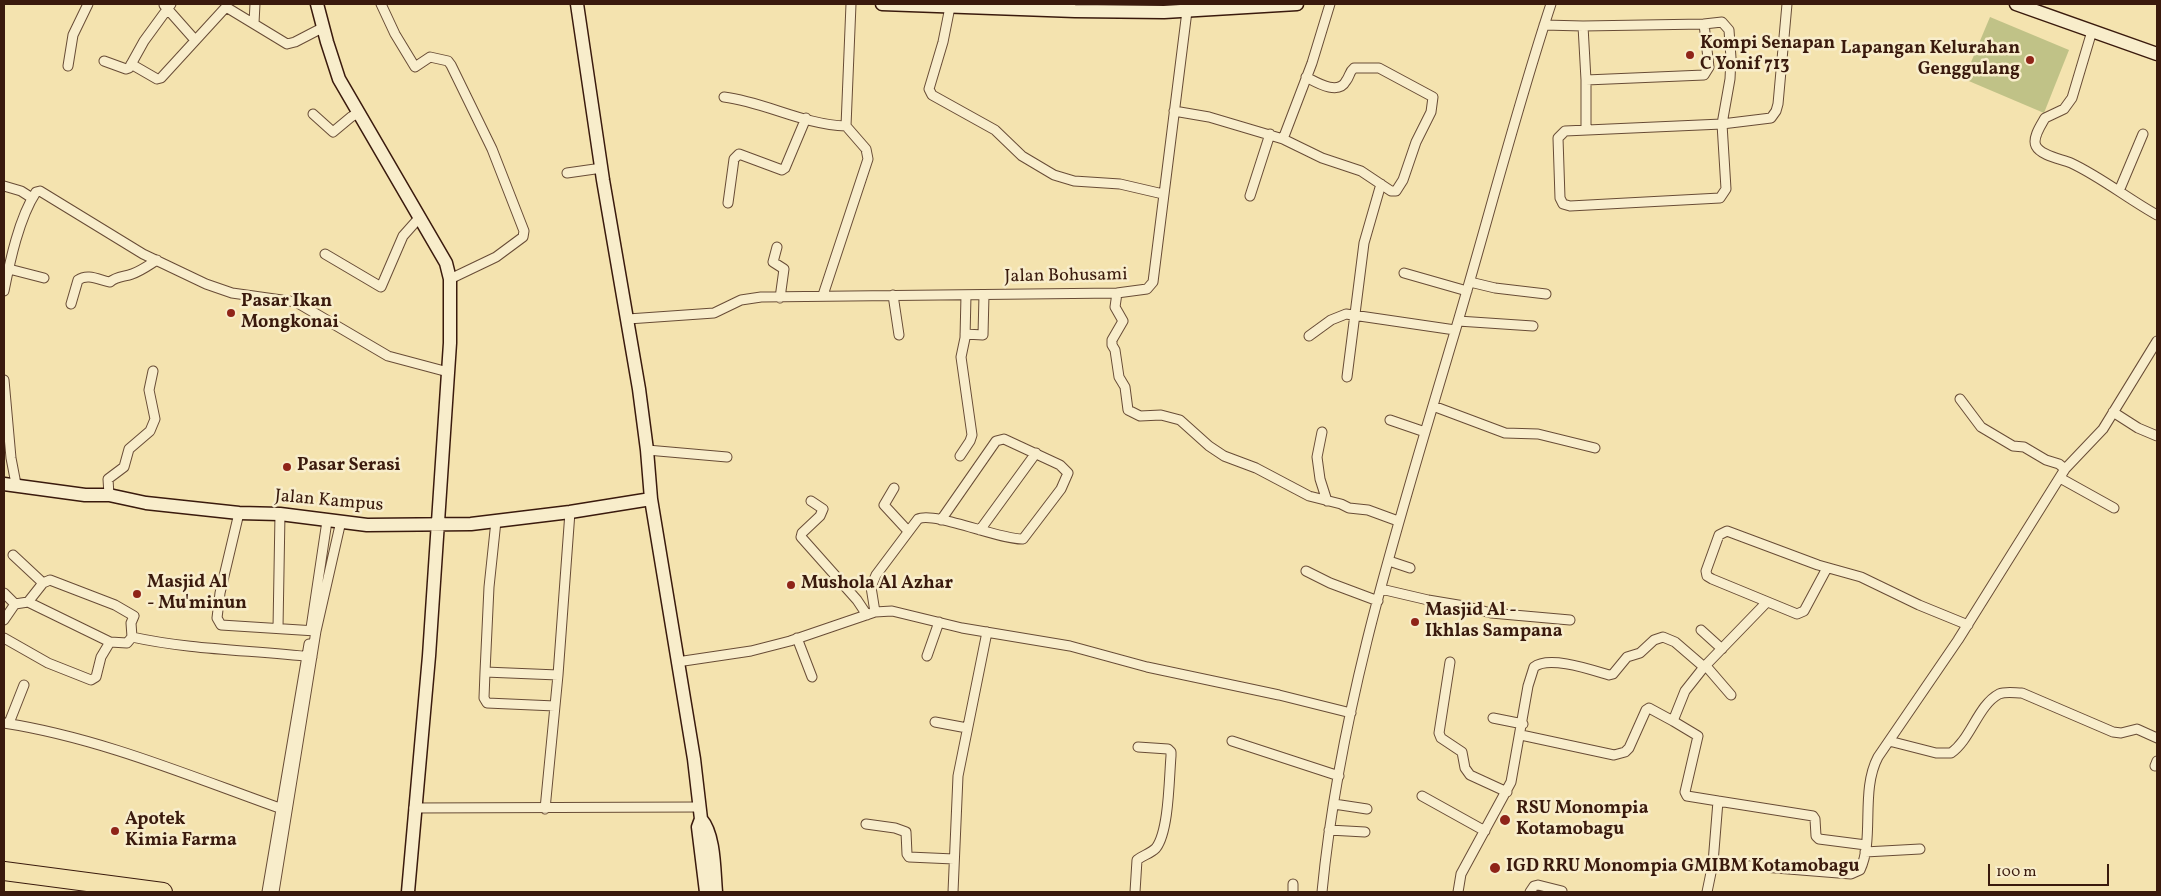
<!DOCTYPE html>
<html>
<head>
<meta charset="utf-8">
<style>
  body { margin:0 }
  #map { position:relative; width:2161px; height:896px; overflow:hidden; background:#f4e3af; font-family:Vollkorn,serif }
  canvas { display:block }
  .frame { position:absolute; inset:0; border:5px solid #3a1a0d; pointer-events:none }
  .scale { position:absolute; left:1988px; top:864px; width:121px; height:22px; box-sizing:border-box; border:2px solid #3a1a0d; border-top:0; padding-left:6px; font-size:15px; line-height:18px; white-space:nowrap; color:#3a1a0d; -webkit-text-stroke:4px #f8edcb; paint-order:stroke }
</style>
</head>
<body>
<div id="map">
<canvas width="2161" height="896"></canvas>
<div class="frame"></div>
<div class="scale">100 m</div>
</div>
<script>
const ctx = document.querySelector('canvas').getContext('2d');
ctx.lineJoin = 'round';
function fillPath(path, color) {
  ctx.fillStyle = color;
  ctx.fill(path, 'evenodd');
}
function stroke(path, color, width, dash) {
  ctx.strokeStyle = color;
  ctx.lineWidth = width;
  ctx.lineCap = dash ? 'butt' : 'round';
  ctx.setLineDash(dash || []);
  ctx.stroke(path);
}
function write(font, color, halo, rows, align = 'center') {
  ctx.font = font + ' Vollkorn,serif';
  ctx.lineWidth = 5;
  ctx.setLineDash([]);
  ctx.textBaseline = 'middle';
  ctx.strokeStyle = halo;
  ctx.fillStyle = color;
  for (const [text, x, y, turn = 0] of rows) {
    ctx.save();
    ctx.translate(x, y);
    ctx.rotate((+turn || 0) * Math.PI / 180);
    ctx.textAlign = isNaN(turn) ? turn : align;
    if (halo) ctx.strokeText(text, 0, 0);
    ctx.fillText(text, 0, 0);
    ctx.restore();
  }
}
fillPath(new Path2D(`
  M1990 17 2069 50 2044 113 1964 79Z`), '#c0c287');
const street = new Path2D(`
  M381 4 395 34 415 67 430 57 448 61 451 65 492 149 524 231 523 237 496 257 450 279
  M164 5 195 40
  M950 7 943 42 929 89 932 95 995 130 1022 156 1054 175 1074 181 1120 184 1163 194
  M254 23 255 4
  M1544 25 1583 26 1704 24 1722 22 1729 30 1731 58 1730 79 1722 124 1726 189 1720 198 1570 206 1563 204 1560 198 1558 138 1565 131 1722 124 1771 118 1776 111 1778 104 1787 4
  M1583 26 1586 80V130
  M2092 31 2072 98 2064 109 2045 118C2041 125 2032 138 2036 146 2041 156 2062 159 2071 163 2101 177 2128 199 2157 215
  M104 61 126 69 129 68 144 41 171 4
  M131 64 157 79 161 78 226 7 287 44 295 42 322 28
  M68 66 73 35 88 4
  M1586 80 1704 75 1709 67 1704 24
  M724 97C765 102 804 125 846 126
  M1174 111 1209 117 1283 139 1322 158 1361 171 1391 191H1396L1403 180 1416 142 1431 112 1433 97 1379 68H1354C1349 72 1350 76 1346 81 1338 96 1316 82 1306 77
  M313 114 333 132 351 117 358 113
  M1283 139 1312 63 1330 4
  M567 173 602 168
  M4 186 21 191 32 198
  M2119 191 2143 134
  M1250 196 1270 134
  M728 203 734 159 739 154 782 170 785 168 806 118
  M777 247 773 262 784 269 780 298
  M325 254 381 287 403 236 419 218
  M9 269 44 278
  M1404 273 1467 291
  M1470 282 1495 288 1546 294
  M4 291C10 261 19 218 36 192L40 191 143 254 206 284 232 293 296 302 388 356 448 372
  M1117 293 1115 307 1123 321 1112 340V345L1115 350 1119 377 1125 387 1128 410 1140 416 1161 415 1180 420 1209 446 1224 456 1256 468 1309 496 1341 504 1349 508 1368 510 1398 521
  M823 295 868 159 866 149 846 126 851 4
  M893 295 899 335
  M71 304 78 280C88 273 99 280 110 282 117 276 124 277 132 274 141 271 149 265 157 260
  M628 319 714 313 741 300 761 297 1117 293 1147 289 1153 282 1187 11
  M1458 321 1533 326
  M965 334 983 335 984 295
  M1309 336 1331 320 1346 314 1455 330
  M1347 377 1364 243 1381 184
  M4 380 11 458 16 484
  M1960 399 1981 427 2013 446 2024 447 2046 460 2059 464 2065 469
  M1433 406 1505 433 1538 434 1595 448
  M2113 412 2138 428 2157 436
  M1390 420 1425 432
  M1322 432 1317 457 1320 479 1327 501
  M647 450 727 457
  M960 456 970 441 972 435 961 357 965 338 966 295
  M2060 478 2114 508
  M894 488 884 505 908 531
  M109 495 108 479 124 467 129 449 150 431 155 419 149 390 153 371
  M811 501 823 509 820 516 802 533 801 537 857 600 867 615
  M239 513 220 593 217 618 221 625 316 631
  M496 521 489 587 485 672 558 675
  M980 530 1036 453
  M13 555 43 583
  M1389 561 1410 568
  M1827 568 1804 611 1797 614 1712 579 1707 576 1706 571 1719 535 1727 531 1818 565 1861 577 1919 605 1968 625
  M1306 571 1330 583 1378 601
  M1381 589 1428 600 1464 606 1491 613 1570 620
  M4 593 15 604
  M28 602 110 642
  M875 612 871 587 876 575 918 519C934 511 1000 540 1023 539L1061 489 1068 473 1060 465 1004 439 996 441 941 520
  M4 620 15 604 28 602 43 583 50 580 115 605 134 616 131 623 132 637C191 650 252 650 312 657
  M278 628 280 514
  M311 628 327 521
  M1701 630 1722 649
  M4 638 48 663 91 680 96 677 101 657 110 642 127 643 132 637
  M797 638 812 677
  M927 656 939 622
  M677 662 751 651 790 641 875 612 892 611 962 628 1070 646 1147 667 1279 695 1351 713
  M1450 662 1439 733 1441 738 1462 752 1465 768 1470 775 1507 792
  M1706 666 1731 695
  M485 672 484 698 487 703 555 706
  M1493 718 1523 724
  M935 722 967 728
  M4 723C101 738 192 777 285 810
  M9 723 24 685
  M1521 735 1614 755 1625 752 1629 748 1646 710 1649 708 1673 721
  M1232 741 1339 776
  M1889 741 1936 753H1951C1971 739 1978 705 1999 694 2006 691 2015 693 2022 693L2113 732 2121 733 2137 729 2157 738
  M2155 766 2157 761
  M1422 796 1485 831
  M1718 801 1813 816 1815 819 1816 836 1819 839 1866 845
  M1334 804 1367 809
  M414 808 699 807
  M545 809 558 675 570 512
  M866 824 895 828 906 832 907 854 909 857 954 859
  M1329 830 1365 832
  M1865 852 1920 849
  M1713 863 1718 801 1687 796 1685 792 1698 736 1673 721 1685 691 1704 667 1766 603
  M1293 884V892
  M267 892 309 644
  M274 892 316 631 341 521
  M953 892 958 776 987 632
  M1135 892 1137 860C1143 855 1150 854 1156 848 1169 831 1169 779 1171 756V752L1168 749 1138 747
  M1322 892C1340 705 1398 524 1451 345 1485 232 1514 116 1551 4
  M1458 892 1461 874 1511 782 1528 686 1534 667C1549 655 1592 670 1609 675L1613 674 1627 657 1640 653 1654 640 1663 637 1675 642 1704 667
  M1530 892 1534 886 1538 885 1562 891
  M1707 892 1713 863 1851 874 1860 870C1875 839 1860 791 1878 757L1958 640 2065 469 2103 429 2157 341`);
const secondary = new Path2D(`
  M317 4 327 42 339 79 446 263 450 279V343L429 656 408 892
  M577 4 603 180 639 389 647 450 651 499 694 759 701 819 698 827 706 892
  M882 4 1075 11 1164 12 1297 4
  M2016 4 2157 54
  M4 484 85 495H109L146 503 239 513 280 514 367 525 471 524 570 512 651 499
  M701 819C715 835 714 871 716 892`);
const highway = new Path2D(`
  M4 871 163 892`);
stroke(street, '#684c36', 11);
stroke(secondary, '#3a1a0d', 15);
stroke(highway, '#3a1a0d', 20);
stroke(street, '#f8edcb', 9);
stroke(secondary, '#f8edcb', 12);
stroke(highway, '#f4e3af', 18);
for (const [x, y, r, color] of [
  [1690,55,5,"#8f2418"],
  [2030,60,5,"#8f2418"],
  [231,313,5,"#8f2418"],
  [287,467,5,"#8f2418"],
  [791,585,5,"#8f2418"],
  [137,594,5,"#8f2418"],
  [1415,622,5,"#8f2418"],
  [1505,820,6,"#8f2418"],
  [115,831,5,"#8f2418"],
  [1495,868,6,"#8f2418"]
]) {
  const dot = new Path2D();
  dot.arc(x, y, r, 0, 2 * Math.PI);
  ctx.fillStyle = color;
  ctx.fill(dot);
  stroke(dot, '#f8edcb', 2);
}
write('bold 18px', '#3a1a0d', '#f8edcb', [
  ["Kompi Senapan",1700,45],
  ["C Yonif 713",1700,66],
  ["Lapangan Kelurahan",2020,50,"right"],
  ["Genggulang",2020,71,"right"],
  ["Pasar Ikan",241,303],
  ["Mongkonai",241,324],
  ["Pasar Serasi",297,467],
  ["Masjid Al",147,584],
  ["- Mu'minun",147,605],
  ["Mushola Al Azhar",801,585],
  ["Masjid Al -",1425,612],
  ["Ikhlas Sampana",1425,633],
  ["RSU Monompia",1516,810],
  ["Kotamobagu",1516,831],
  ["Apotek",125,821],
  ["Kimia Farma",125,842],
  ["IGD RRU Monompia GMIBM Kotamobagu",1506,868]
], 'left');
write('18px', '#3a1a0d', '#f8edcb', [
  ["Jalan Bohusami",1066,277,-1],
  ["Jalan Kampus",329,502,5]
]);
</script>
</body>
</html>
